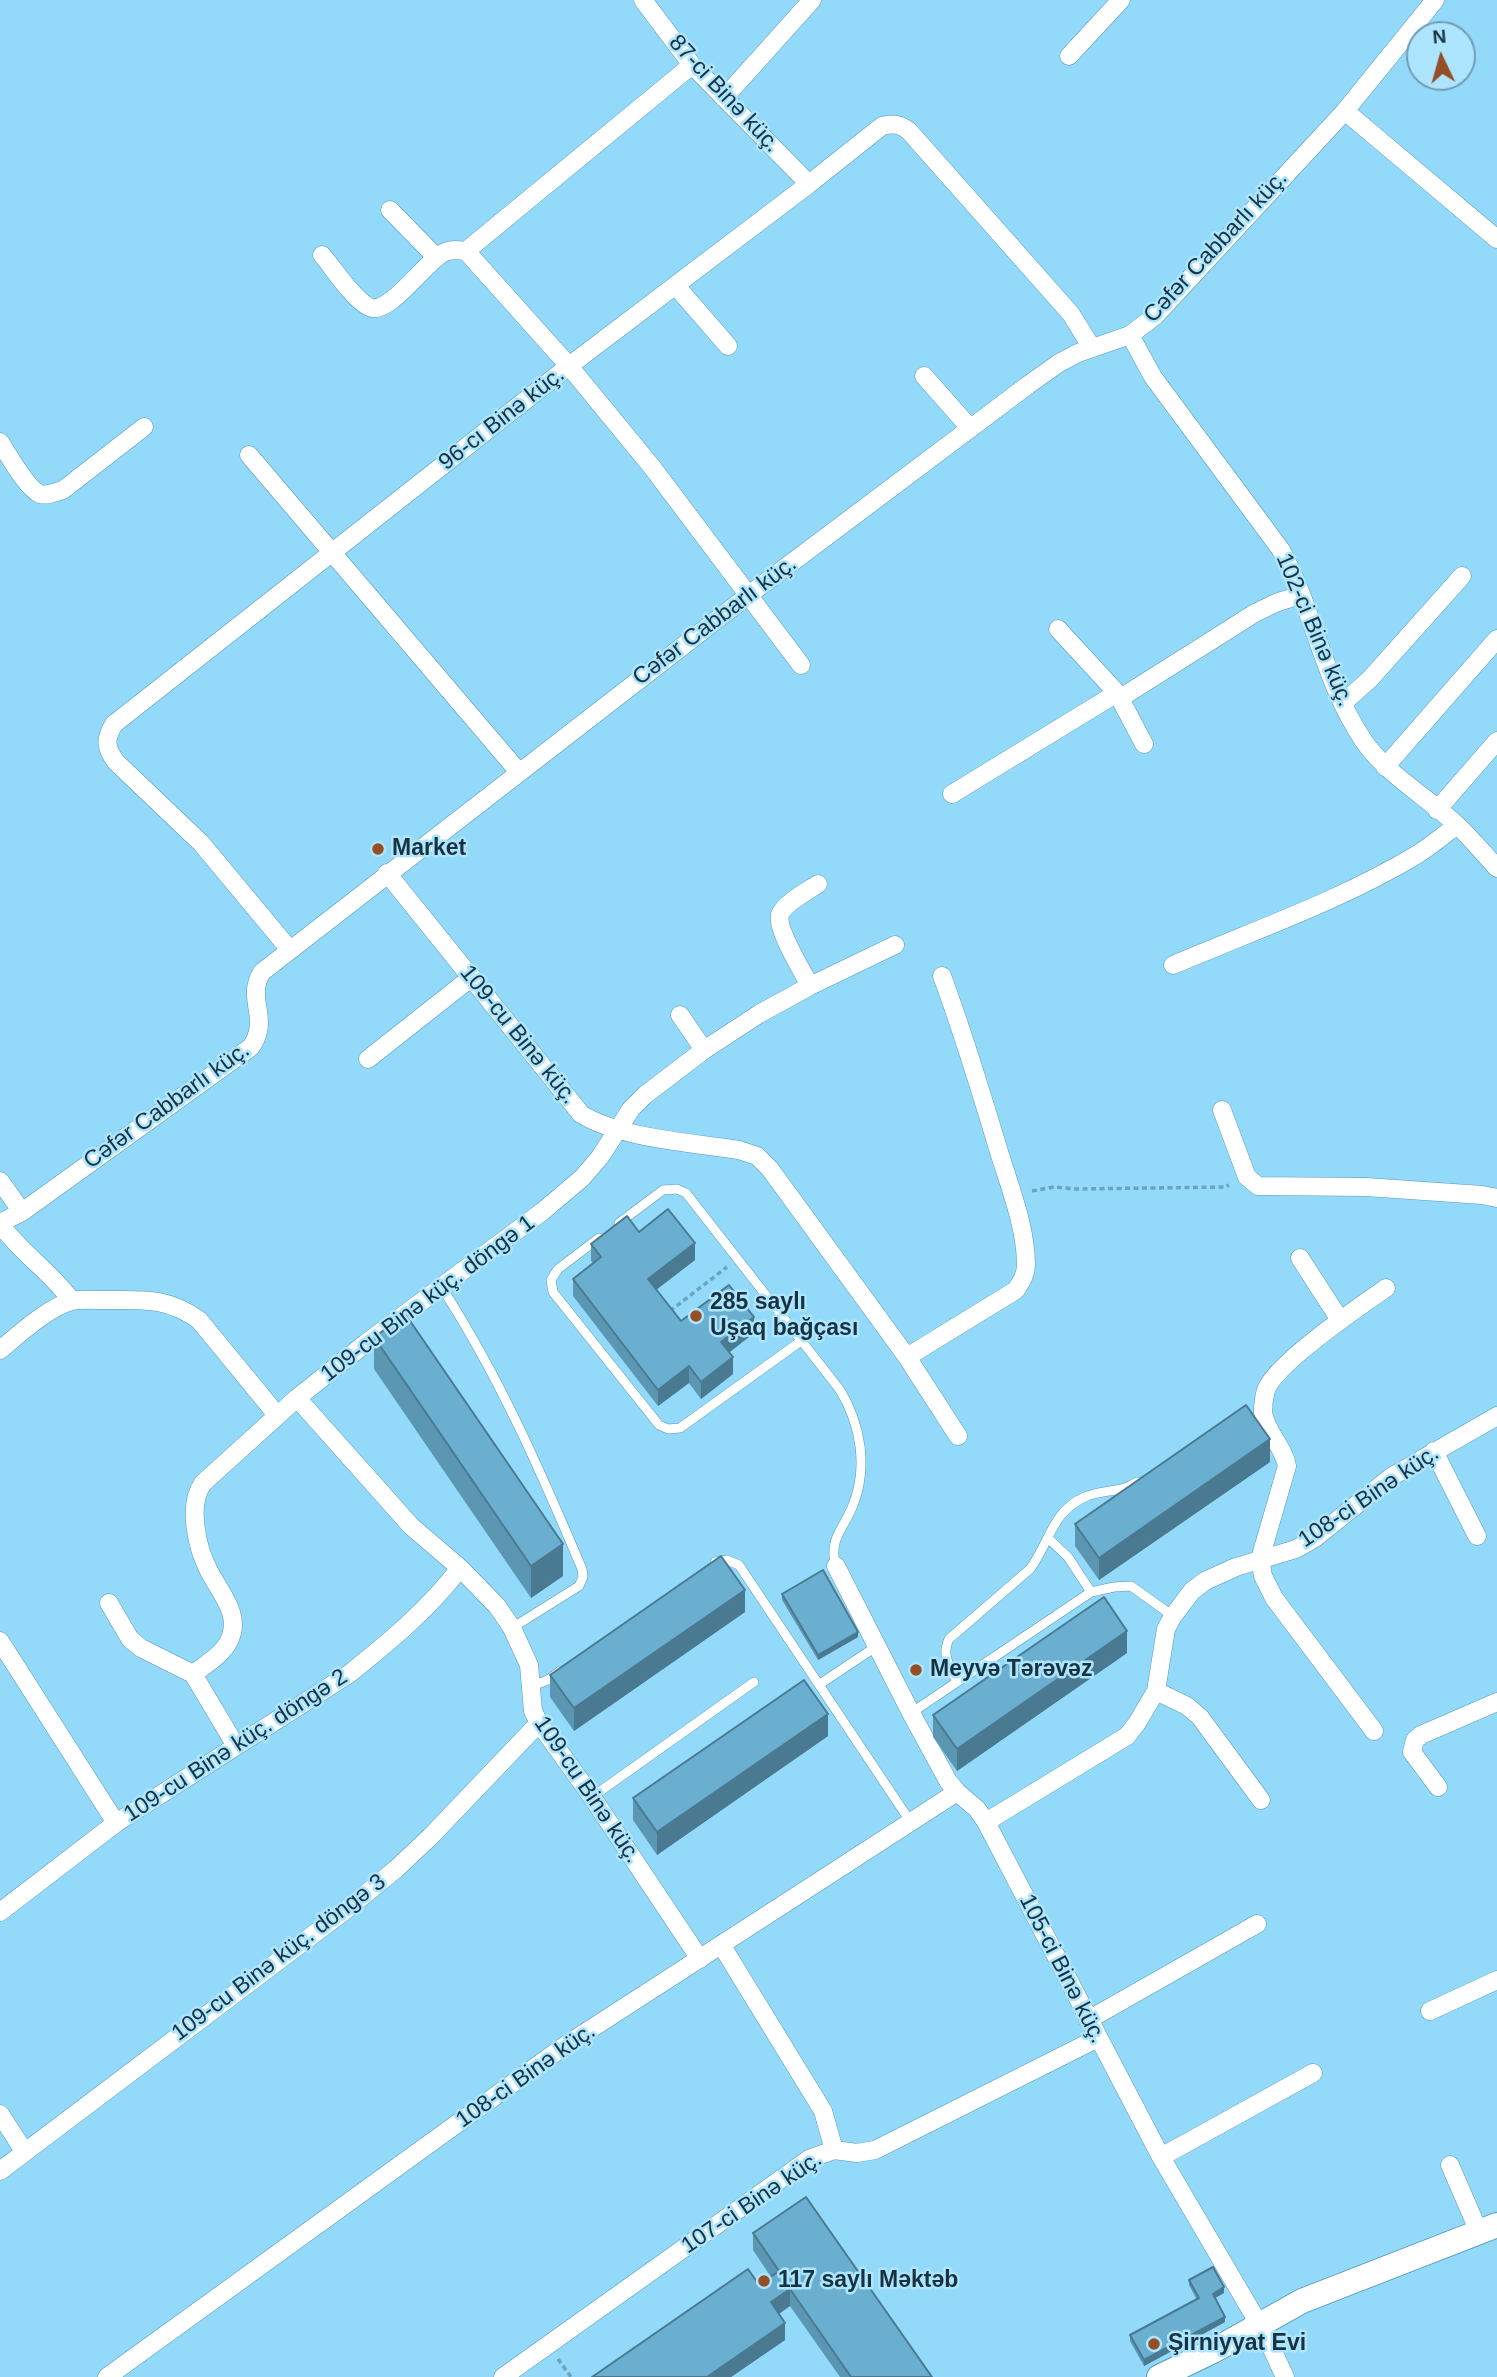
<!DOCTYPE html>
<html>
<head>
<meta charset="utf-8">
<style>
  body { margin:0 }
  #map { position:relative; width:1497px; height:2377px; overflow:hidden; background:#93d9fa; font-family:Helvetica,sans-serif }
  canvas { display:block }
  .north { position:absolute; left:1406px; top:21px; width:70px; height:70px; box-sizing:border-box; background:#ade4fe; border:2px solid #719db2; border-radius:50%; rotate:355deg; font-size:19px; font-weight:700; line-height:28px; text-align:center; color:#173340 }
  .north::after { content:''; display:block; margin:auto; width:24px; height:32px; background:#944f25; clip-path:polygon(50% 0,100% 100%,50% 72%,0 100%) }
</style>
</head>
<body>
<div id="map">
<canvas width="1497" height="2377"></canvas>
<div class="north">N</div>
</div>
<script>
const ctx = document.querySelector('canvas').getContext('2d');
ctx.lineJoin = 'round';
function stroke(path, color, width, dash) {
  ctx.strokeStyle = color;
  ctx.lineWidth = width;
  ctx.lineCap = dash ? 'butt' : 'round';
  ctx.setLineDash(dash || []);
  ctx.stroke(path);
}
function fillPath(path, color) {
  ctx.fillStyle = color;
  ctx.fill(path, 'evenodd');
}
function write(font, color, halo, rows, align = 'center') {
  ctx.font = font + ' Helvetica,sans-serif';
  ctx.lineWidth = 5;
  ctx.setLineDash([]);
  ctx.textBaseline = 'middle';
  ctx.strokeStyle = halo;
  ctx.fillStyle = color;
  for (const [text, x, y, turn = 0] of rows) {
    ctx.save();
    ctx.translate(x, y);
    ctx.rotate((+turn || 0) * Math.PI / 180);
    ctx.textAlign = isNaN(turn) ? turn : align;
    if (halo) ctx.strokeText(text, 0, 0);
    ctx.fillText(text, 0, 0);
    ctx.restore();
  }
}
const lane = new Path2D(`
  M619 1223 663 1190 677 1189 686 1193 840 1390C861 1425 868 1467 853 1505 844 1529 828 1539 836 1566
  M599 1238 558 1269 551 1280 553 1292 659 1425 668 1429 680 1428 801 1341
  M442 1288C499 1376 541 1472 582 1569L583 1577 579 1586 512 1628
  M1048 1538 1068 1557 1091 1592
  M715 1562 727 1560 739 1565 910 1821
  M957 1682C950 1667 941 1655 949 1639L1030 1569C1050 1542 1052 1511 1085 1497 1103 1489 1121 1493 1137 1482
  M820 1684 877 1646
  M532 1686 548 1680 560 1671
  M911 1713 1091 1592 1114 1587 1131 1586 1173 1616
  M592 1797 754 1682`);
const street = new Path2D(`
  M643 0 692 65 809 184
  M1069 56 1121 0
  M724 98 812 0
  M1345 111 1497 239
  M390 210 436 257
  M466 251 569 366 652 467 801 665
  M322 255C334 269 353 299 369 307 389 317 426 260 445 252 452 249 458 250 466 251L692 65
  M676 286 728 346
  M1130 335 1153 377 1281 550C1314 611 1324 682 1363 740 1387 775 1426 796 1457 825 1471 838 1484 854 1497 868
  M924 376 970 428
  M0 442C8 454 27 489 40 494 47 496 56 492 63 490L144 427
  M249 455 518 771
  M1058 629 1117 693 1144 744
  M1343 703 1370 679 1462 576
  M1385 767 1497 639
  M952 794 1117 693 1122 697 1255 613 1278 602 1301 595
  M1437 810 1497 741
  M387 873 581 1114C619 1138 693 1143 739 1150L757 1156 770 1169 907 1357 958 1436
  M290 950 201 843 116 762C105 747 105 739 114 724L569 366 809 184 882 126C893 123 900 124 909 131L1071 314 1092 348
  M1173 965C1255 930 1342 900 1418 854 1432 845 1444 835 1457 825
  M810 986C803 972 776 929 780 915 783 904 809 890 818 884
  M680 1015 704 1050
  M368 1059 472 977
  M1222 1110 1247 1177 1258 1186 1366 1187 1482 1195 1497 1198
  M0 1181 22 1212
  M0 1223 22 1212 251 1047C271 1018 245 999 262 972L750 594 1028 385 1059 363 1078 353 1130 335 1156 315 1345 111 1435 0
  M0 1224C21 1253 51 1272 72 1301
  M1300 1258 1340 1320
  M0 1350C18 1335 50 1306 72 1301 82 1299 95 1300 105 1300 142 1300 167 1297 199 1320L277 1415
  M907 1357 1016 1290C1021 1282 1026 1275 1026 1265 1026 1229 1011 1190 1000 1155 982 1095 964 1035 942 976
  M297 1398 411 1526 460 1568 497 1606 512 1628 529 1665 533 1711 539 1723 592 1797 700 1959
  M1434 1451 1477 1536
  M836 1566 911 1713 948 1781 957 1792 977 1809 986 1822 1161 2157 1266 2336 1285 2377
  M109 1603 130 1639 141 1648 193 1674
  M0 1641 116 1823
  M1156 1691 1187 1706 1200 1717 1261 1800
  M1374 1731 1274 1598 1263 1576 1260 1559 1287 1466C1284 1447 1265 1431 1263 1412 1263 1405 1264 1397 1266 1390 1276 1363 1360 1306 1386 1288
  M236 1746 193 1674C205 1665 222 1655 229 1641 242 1615 220 1593 209 1571 197 1548 187 1505 203 1483L297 1398 366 1343 543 1211 582 1178 600 1157 631 1109 645 1095 704 1050 759 1014 810 986 895 945
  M1438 1787 1412 1752 1415 1740 1421 1735 1497 1702
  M986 1822 1127 1736 1137 1723 1156 1691 1166 1629 1173 1616 1192 1591 1205 1581 1236 1567 1296 1549 1315 1538 1391 1477 1497 1416
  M0 1912 116 1823 349 1674C389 1642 429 1609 460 1568
  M722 1946 823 2111 834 2150
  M1430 2011 1497 1980
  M1088 2020 1257 1924
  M0 2114 24 2151
  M1161 2157 1313 2073
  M1450 2165 1479 2232
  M0 2171 347 1909 396 1869 430 1837 539 1723
  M107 2377 563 2047 957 1792
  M503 2377 809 2159 834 2150 857 2153 875 2150 1098 2038`);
const secondary = new Path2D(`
  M1159 2377 1213 2351 1302 2301 1497 2225`);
stroke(lane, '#559ab9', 10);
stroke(street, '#559ab9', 19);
stroke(secondary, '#559ab9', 26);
stroke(new Path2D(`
  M1032 1191 1054 1187 1076 1189 1225 1187 1229 1185
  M670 1311 727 1267
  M558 2359 571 2377`), '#6ba4be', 3.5, [5, 3.5]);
stroke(lane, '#fff', 9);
stroke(street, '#fff', 18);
stroke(secondary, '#fff', 24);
fillPath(new Path2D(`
  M639 1232 695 1260 656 1290 681 1321 754 1333 729 1352 733 1374 701 1399 689 1383 658 1406 573 1296V1279L593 1263 591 1261V1244Z
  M374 1337 563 1576 531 1598 374 1369Z
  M1270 1462 1099 1580 1075 1546V1524Z
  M782 1594 858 1637 818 1660 782 1600Z
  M745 1612 574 1731 550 1697V1675Z
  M1127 1653 957 1771 933 1737V1715Z
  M828 1736 657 1855 633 1820V1798Z
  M753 2233 932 2377H840L790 2306 779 2314 785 2340 731 2377H592L759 2285 771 2277 753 2250Z
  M1189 2280 1224 2293 1215 2298 1225 2322 1144 2366 1130 2341V2335L1197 2300 1189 2285Z`), '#5b96b2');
fillPath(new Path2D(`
  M695 1243V1260L648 1296V1279Z
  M754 1317V1333L721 1359V1342Z
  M733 1357V1374L701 1399V1382Z
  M689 1366V1383L658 1406V1390Z
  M1270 1439V1462L1099 1580V1558Z
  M563 1544V1576L531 1598V1566Z
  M745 1590V1612L574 1731V1708Z
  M1127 1631V1653L957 1771V1749Z
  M858 1632V1637L818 1660V1655Z
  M828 1714V1736L657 1855V1832Z
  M1224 2287V2293L1213 2299V2294Z
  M790 2289V2306L771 2319V2302Z
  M1225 2317V2322L1144 2366V2360Z
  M785 2323V2340L731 2377H707Z`), '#4a7a91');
const building = new Path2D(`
  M668 1209 695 1243 648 1279 681 1321 729 1285 754 1317 721 1342 733 1357 701 1382 689 1366 658 1390 573 1279 601 1257 591 1244 627 1216 639 1232Z
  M406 1315 563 1544 531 1566 374 1337Z
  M1246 1405 1270 1439 1099 1558 1075 1524Z
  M721 1556 745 1590 574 1708 550 1675Z
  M823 1570 858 1632 818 1655 782 1594Z
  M1104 1597 1127 1631 957 1749 933 1715Z
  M804 1680 828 1714 657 1832 633 1798Z
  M806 2197 932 2377H851L790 2289 771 2302 785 2323 707 2377H592L748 2269 759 2285 779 2271 753 2233Z
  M1213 2267 1224 2287 1213 2294 1225 2317 1144 2360 1130 2335 1199 2298 1189 2280Z`);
fillPath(building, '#6aafcf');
stroke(building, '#4a7a91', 2);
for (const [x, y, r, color] of [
  [378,849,7,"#944f25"],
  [696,1316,7,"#944f25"],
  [916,1670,7,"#944f25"],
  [764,2281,7,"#944f25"],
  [1154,2344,7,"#944f25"]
]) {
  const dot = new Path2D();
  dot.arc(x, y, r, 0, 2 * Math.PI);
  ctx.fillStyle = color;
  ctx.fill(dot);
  stroke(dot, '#ade4fe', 2.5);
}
write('23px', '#173340', '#ade4fe', [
  ["87-ci Binə küç.",724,94,47],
  ["Cəfər Cabbarlı küç.",1216,247,-47],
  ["96-cı Binə küç.",502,419,-38],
  ["Cəfər Cabbarlı küç.",715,621,-37],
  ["102-ci Binə küç.",1314,630,67],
  ["109-cu Binə küç.",518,1035,51],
  ["Cəfər Cabbarlı küç.",167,1106,-36],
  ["109-cu Binə küç. döngə 1",428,1299,-37],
  ["108-ci Binə küç.",1369,1497,-34],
  ["109-cu Binə küç. döngə 2",236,1746,-33],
  ["109-cu Binə küç.",587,1790,56],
  ["109-cu Binə küç. döngə 3",279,1958,-37],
  ["105-ci Binə küç.",1062,1969,63],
  ["108-ci Binə küç.",526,2076,-35],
  ["107-ci Binə küç.",752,2203,-34]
]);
write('bold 23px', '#173340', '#ade4fe', [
  ["Market",392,849],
  ["285 saylı",710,1303],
  ["Uşaq bağçası",710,1329],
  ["Meyvə Tərəvəz",930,1670],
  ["117 saylı Məktəb",778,2281],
  ["Şirniyyat Evi",1168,2344]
], 'left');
</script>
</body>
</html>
